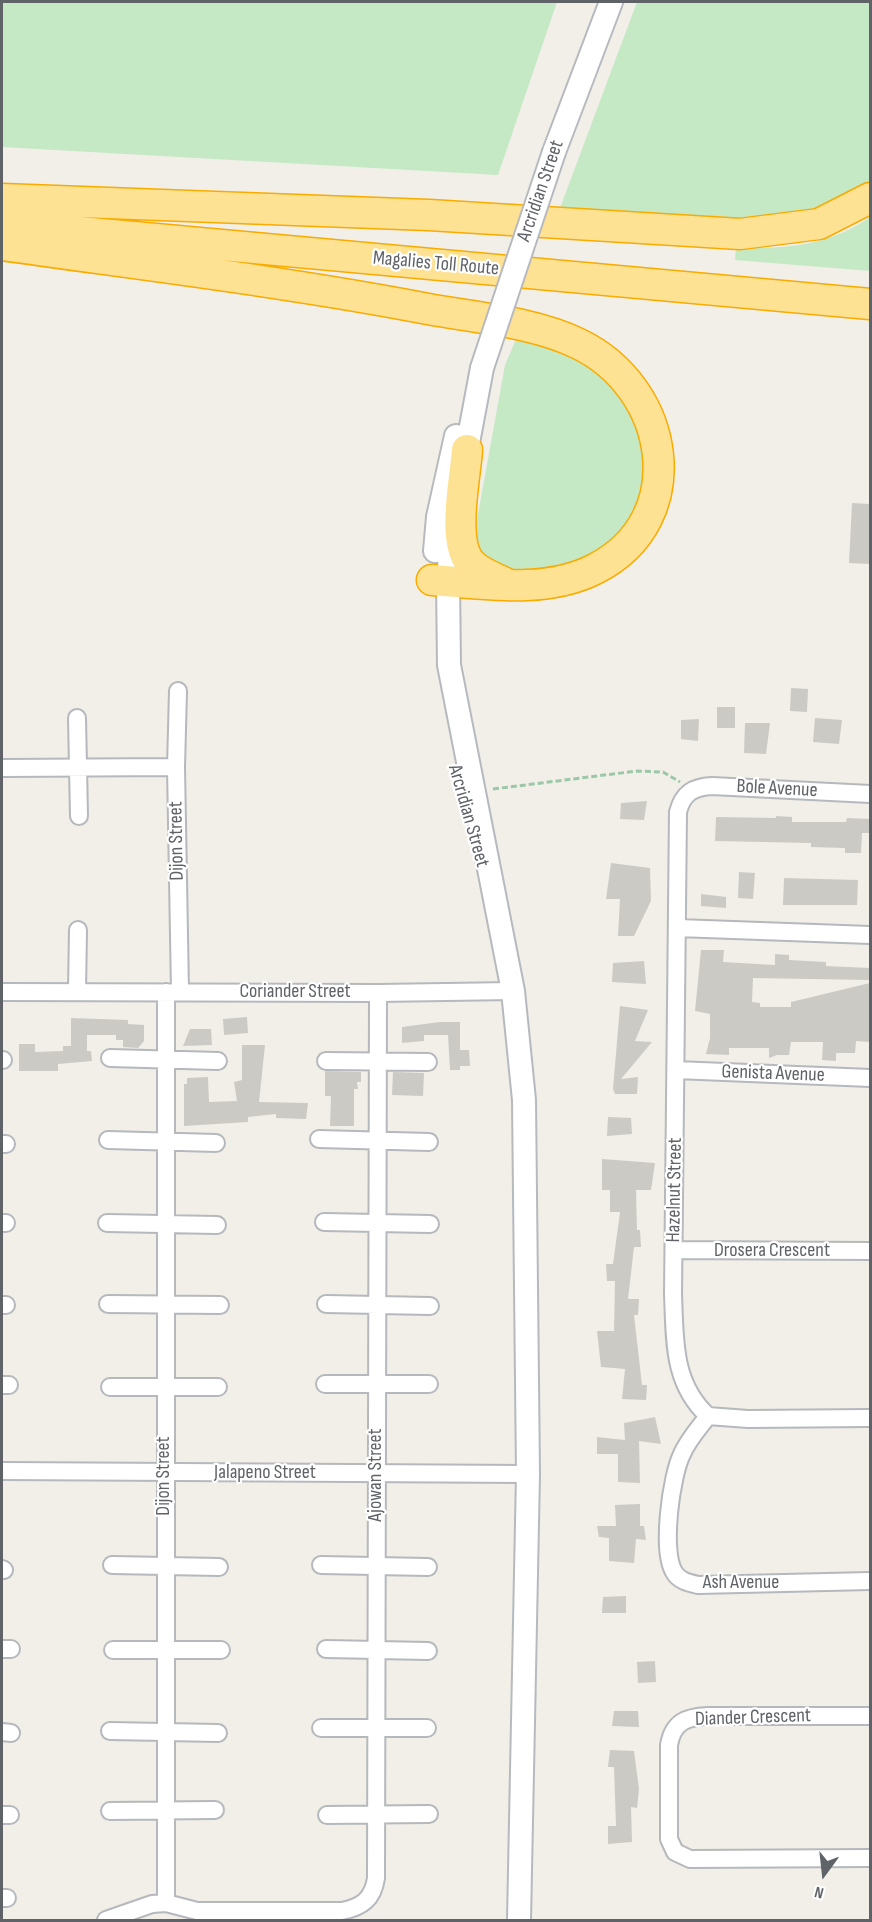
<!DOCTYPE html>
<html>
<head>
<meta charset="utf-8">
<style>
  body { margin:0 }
  #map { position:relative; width:872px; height:1922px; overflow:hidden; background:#f1efe8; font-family:"Sofia Sans Condensed",sans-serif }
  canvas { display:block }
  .frame { position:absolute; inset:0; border:3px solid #5f6368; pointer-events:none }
  .north { position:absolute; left:794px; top:1844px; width:60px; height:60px; -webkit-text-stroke:4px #fff; paint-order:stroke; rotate:195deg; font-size:16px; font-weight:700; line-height:24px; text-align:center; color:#5f6368 }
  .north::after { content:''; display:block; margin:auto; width:21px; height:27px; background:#5f6368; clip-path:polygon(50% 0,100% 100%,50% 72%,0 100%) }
</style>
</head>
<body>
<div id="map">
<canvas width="872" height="1922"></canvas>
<div class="frame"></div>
<div class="north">N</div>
</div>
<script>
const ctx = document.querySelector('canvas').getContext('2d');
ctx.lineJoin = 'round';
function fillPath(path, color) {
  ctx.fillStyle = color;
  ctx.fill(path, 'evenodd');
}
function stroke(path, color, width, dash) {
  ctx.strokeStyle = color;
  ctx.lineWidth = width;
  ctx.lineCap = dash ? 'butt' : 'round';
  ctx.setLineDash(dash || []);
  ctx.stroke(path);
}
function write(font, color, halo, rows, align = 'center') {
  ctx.font = font + ' "Sofia Sans Condensed",sans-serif';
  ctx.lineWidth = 4.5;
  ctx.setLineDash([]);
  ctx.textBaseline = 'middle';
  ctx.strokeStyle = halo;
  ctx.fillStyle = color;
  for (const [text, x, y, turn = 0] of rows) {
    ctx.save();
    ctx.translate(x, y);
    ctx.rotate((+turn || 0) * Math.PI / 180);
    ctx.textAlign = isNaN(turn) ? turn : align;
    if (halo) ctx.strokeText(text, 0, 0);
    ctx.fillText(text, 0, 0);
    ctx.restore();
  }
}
fillPath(new Path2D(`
  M2 2H557L498 175 2 147Z
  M637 2H870V181L829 207 745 220 560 208Z
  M870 217V271L735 260 736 248C784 249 830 246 870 217Z
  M517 337 557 347 599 374 622 399 638 430 646 464 642 497 627 525 593 558 532 575 498 568 480 553 475 531 505 365Z`), '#c5e8c5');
fillPath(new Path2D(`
  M852 503 870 504V564L849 563Z
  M791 688 808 689 807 712 790 711Z
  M717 707H735V728H717Z
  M815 718 842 720 839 744 813 742Z
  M699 719 698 741 681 739V720Z
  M745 723H770L766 754 744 753Z
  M647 801 644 820 620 819 621 803Z
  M776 816 792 817V822H846L847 818 870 819V833H862L861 853H845V848L811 847V843L715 841 716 817 776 818Z
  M611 863 650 868 651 901 634 936H618L620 899H606Z
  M739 872 755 873 753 899 738 898Z
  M784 878 858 880 857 905H783Z
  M701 894 726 897V908L701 906Z
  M701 950H724L723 962 775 965V954L789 955V960L826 962V966L870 968V980L753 978 752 1002 760 1003V1007H791V1002L870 983V1042L856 1041 855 1053H836V1061L822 1060 823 1042H791L789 1055H777L769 1058V1048H729V1055L706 1054 710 1038V1014L695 1011Z
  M644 961 646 984 612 982 613 963Z
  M620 1006 648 1010 635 1041 652 1042 621 1079 638 1077 637 1094H615L613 1089Z
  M247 1017 248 1033 224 1035 223 1019Z
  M71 1018 128 1020V1024L144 1025V1041L138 1048 123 1047V1040H116V1035H87V1051H91L92 1061 58 1064V1071H19V1044H35V1052L63 1051V1046H71Z
  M440 1022H460V1050H469L470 1066H460V1070H450L448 1035H424V1041L402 1043V1027Z
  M190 1029H211L212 1045 183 1046Z
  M242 1045H265L259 1102 308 1103 306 1119 276 1118V1114L248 1117V1122L184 1126V1084H187V1078L208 1077 209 1102 237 1101 234 1082 242 1080Z
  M325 1071 361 1072V1082H357L358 1089H354V1126H330L331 1096H325Z
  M393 1072 424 1073 423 1096 392 1095Z
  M608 1117 631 1118 632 1134 607 1136Z
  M602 1159 655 1163 651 1190H636L637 1230H640L641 1247H634L628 1299H639L638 1315H634L642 1385H647L646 1400 622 1399 625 1369 601 1367 597 1331H614L615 1281H607L606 1264H613L620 1212H610V1190H602Z
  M655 1417 661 1444 639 1441 640 1483 618 1482V1454H597V1437L625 1440 624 1423Z
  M640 1504V1526H644L646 1540 636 1539 634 1563 609 1561V1538L599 1537 597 1526H616L615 1505Z
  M626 1596V1613H602L603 1597Z
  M655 1661 656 1682 638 1683 637 1662Z
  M614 1711H638L639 1727 612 1726Z
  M610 1750 634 1751 639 1789 637 1808 631 1807 632 1842 608 1844V1826H616L614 1767H608Z`), '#cccac5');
const street = new Path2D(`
  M178 691 176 767 180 991
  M77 718 79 816
  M2 768 176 767
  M870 794 712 786C693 787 683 793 678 812L673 1294C675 1339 672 1383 708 1416L748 1419 870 1418
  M678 928 870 935
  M2 992 378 993 513 991
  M77 992 78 930
  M166 992V1903
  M110 1058 218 1061
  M2 1060H3
  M326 1061 428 1062
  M676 1070 870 1078
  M319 1139 429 1142
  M108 1140 216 1143
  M2 1144H6
  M324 1222 430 1224
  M2 1223H6
  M107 1223 217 1225
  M674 1250 870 1251
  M108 1304 220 1305
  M326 1304 430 1306
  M2 1305H6
  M325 1384H429
  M2 1385H9
  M110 1387H218
  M708 1416C699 1428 688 1440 682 1454 671 1476 661 1551 674 1572 679 1581 689 1583 698 1585L870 1581
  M2 1471 528 1474
  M112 1565 219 1567
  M321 1565 428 1567
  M2 1569 4 1570
  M2 1649H11
  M326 1649 428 1651
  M113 1650H221
  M870 1716H708C686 1717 673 1722 669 1745V1839L675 1852 690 1859 870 1858
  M321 1728H427
  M110 1731 218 1733
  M2 1732 11 1733
  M110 1811 215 1810
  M2 1815H10
  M327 1815 429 1814
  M2 1898H7
  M106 1920 152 1904 166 1903 197 1911H342C362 1907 373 1899 376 1878L378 993`);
const secondary = new Path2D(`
  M554 152 611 2
  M464 464 482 368
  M452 526 448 581 449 665 513 991 524 1100 528 1474 519 1920
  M435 551 438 517 456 436`);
const highway = new Path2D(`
  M2 199 429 215 740 234 819 224 870 198
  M2 225 870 304
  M2 245C144 265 287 282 428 309 477 318 534 322 579 344 670 388 693 519 595 569 546 594 486 584 432 580
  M467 450C465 478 452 538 469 561 477 572 493 577 505 583`);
stroke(street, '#b5b8bc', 20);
stroke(secondary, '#b6babf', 26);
stroke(highway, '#f9ab00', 33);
stroke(new Path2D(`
  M493 789 637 771 663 772 680 782`), '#9cc7a9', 3, [6, 3]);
stroke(street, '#fff', 16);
stroke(secondary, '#fff', 22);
stroke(highway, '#fde293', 30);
const secondaryBridge = new Path2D(`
  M482 368 554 152`);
stroke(secondaryBridge, '#b6babf', 26, []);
stroke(secondaryBridge, '#fff', 22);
write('20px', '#5f6368', '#fff', [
  ["Arcridian Street",541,191,-71],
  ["Magalies Toll Route",436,264,5],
  ["Bole Avenue",777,789,3],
  ["Arcridian Street",468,816,74],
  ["Dijon Street",177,841,-91],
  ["Coriander Street",295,992],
  ["Genista Avenue",773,1074,2],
  ["Hazelnut Street",675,1190,-89],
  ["Drosera Crescent",772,1251],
  ["Jalapeno Street",265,1473],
  ["Ajowan Street",376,1475,-90],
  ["Dijon Street",164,1476,-90],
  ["Ash Avenue",741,1583],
  ["Diander Crescent",753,1718,-2]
]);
</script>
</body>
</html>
